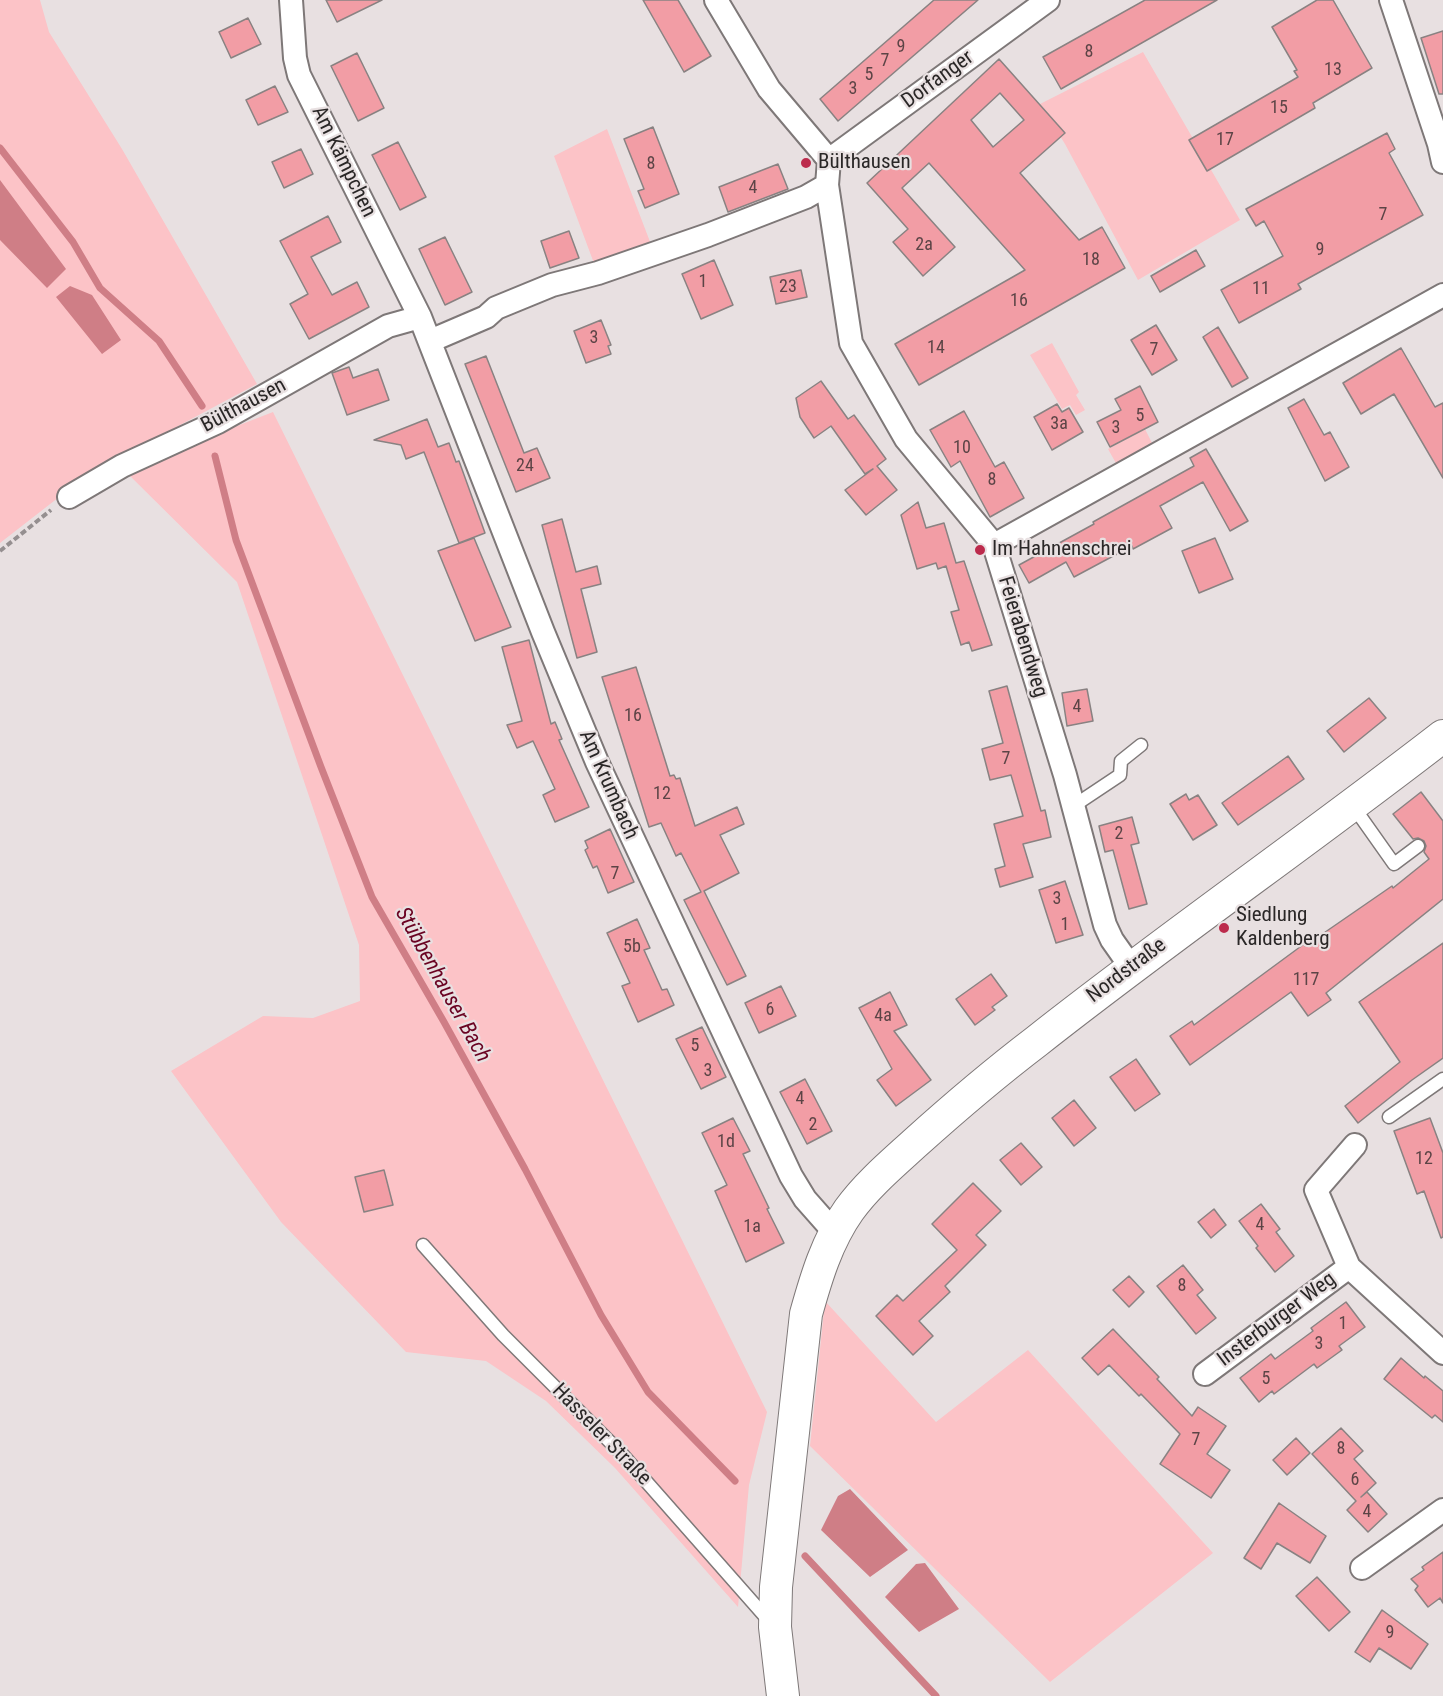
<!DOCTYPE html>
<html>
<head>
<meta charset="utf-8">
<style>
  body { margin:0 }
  canvas { display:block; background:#e8e0e1 }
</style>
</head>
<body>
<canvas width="1443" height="1696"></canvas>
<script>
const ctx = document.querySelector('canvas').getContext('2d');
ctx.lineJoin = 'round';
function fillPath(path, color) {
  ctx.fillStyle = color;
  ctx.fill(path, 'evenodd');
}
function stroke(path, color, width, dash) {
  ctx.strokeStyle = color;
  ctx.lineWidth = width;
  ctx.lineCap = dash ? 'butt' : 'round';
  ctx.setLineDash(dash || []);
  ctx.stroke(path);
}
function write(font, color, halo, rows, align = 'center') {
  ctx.font = font + ' "Roboto Condensed",sans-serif';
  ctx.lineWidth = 4.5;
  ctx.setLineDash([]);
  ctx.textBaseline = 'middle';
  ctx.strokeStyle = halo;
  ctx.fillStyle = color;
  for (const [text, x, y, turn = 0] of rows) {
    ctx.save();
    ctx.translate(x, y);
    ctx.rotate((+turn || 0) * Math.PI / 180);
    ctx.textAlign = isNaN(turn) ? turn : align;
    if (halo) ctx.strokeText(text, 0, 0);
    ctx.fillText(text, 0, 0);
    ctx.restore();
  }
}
fillPath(new Path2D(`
  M0 0H40L49 32 122 149 257 384 90 473 0 543Z
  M1143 52 1240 220 1138 280 1065 144 1040 104Z
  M607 129 652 247 595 266 554 156Z
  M1052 343 1079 392 1076 395 1085 410 1076 415 1070 405 1062 409 1030 355Z
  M273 412 767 1412 749 1485 738 1607 615 1468 546 1401 486 1361 406 1352 281 1222 171 1071 263 1016 313 1018 360 1001 359 945 237 582 124 470Z
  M1145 429 1153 445 1117 465 1108 449Z
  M825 1301 936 1422 1028 1350 1213 1553 1050 1682 810 1446Z`), '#fcc3c7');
fillPath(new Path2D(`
  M0 180 66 269 47 288 0 240Z
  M70 286 92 295 121 340 102 354 56 297Z
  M850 1489 908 1550 870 1577 821 1530 838 1496Z
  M925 1563 959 1609 919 1632 885 1597 916 1564Z`), '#cf7e86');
stroke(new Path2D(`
  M0 148 73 242 100 288 159 341 202 406
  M215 456 236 540 321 767 372 897 444 1022 525 1169 601 1315 648 1392 735 1481
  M805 1556 936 1696`), '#cf7e86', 7);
const building = new Path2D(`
  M326 0H382L337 22Z
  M643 0H678L711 56 684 72Z
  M934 0H978L838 121 820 99Z
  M1145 0H1217L1061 89 1043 57Z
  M1317 0H1333L1372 68 1313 103 1315 108 1207 171 1189 140 1298 77 1294 71 1297 70 1272 27Z
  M248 18 261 44 231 58 219 32Z
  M1443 31V94H1439L1421 38Z
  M357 53 384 108 358 121 331 66Z
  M999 59 1065 133 1020 173 1079 240 1102 227 1125 268 919 385 895 344 1025 270 929 163 902 188 955 247 923 276 893 242 908 229 867 183ZM1000 93 1024 120 993 147 971 120Z
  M275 86 288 112 258 125 246 100Z
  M653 127 679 194 645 208 638 191 644 189 624 139Z
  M1387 133 1395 149 1389 153 1423 215 1298 284 1301 289 1239 323 1221 290 1283 256 1264 221 1256 226 1246 209Z
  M398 142 426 197 400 210 372 155Z
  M301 149 313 174 284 188 272 162Z
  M778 164 788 189 728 212 719 187Z
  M328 216 341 242 311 257 332 295 357 282 369 307 309 339 290 304 308 294 280 241Z
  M569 231 579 258 550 268 541 241Z
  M445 237 472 292 445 305 419 249Z
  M1196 250 1205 266 1160 292 1151 276Z
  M714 260 733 305 701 319 682 274Z
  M801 270 807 297 776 304 770 277Z
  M601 320 611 345 608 346 611 354 586 363 574 331Z
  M1156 325 1177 360 1152 375 1131 340Z
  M1218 327 1248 378 1232 387 1203 337Z
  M1401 348 1435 407 1443 403V478L1394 394 1361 414 1343 383Z
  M486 356 524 453 537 448 550 478 516 492 465 364Z
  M349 367 353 378 378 369 389 400 347 415 332 373Z
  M821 381 848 419 854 415 886 459 877 466 897 490 866 515 845 490 873 469 865 474 831 426 814 438 800 417 796 398Z
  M1140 386 1158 422 1110 447 1097 422 1121 410 1115 399Z
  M1304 399 1324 435 1330 432 1349 467 1325 481 1288 408Z
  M1057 404 1062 412 1069 408 1083 432 1052 450 1034 417Z
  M964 411 995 467 1004 462 1024 498 990 517 960 461 951 467 930 430Z
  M427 419 438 447 449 443 456 462 459 461 485 533 459 543 424 452 406 459 401 445 374 440Z
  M1206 449 1248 521 1230 531 1203 482 1160 506 1172 528 1133 549 1132 546 1074 577 1066 562 1029 583 1019 565 1094 524 1093 522 1194 466 1190 458Z
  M918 502 926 528 944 523 956 563 964 561 992 645 972 651 969 642 961 645 951 612 959 610 946 566 938 569 936 563 917 569 901 515Z
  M562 519 576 572 597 566 601 584 581 589 597 652 577 658 542 525Z
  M474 538 511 627 475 641 438 551Z
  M1215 538 1233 579 1199 593 1182 551Z
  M529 640 551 724 555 722 562 739 559 740 589 807 555 822 543 795 555 789 533 741 517 748 507 725 522 721 502 647Z
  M636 667 670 776 674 775 676 779 680 778 695 826 737 807 744 824 720 835 739 873 704 891 746 976 727 985 684 900 701 892 681 853 676 856 661 823 649 827 602 677Z
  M1007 686 1041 811 1045 810 1051 837 1023 844 1033 877 1000 887 995 869 1005 866 994 824 1023 816 1011 775 990 780 982 749 1003 743 989 691Z
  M1087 689 1093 721 1067 726 1062 693Z
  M1369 698 1386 718 1344 752 1327 731Z
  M1288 756 1304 779 1238 825 1222 803Z
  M1421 792 1443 821V899L1326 993 1331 1000 1308 1016 1291 992 1190 1065 1170 1036 1192 1021 1194 1025 1304 944 1305 946 1392 886 1393 888 1429 859 1424 852 1426 846 1424 841 1418 838 1413 839 1393 814Z
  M1186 794 1189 800 1198 795 1217 825 1193 840 1170 804Z
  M1132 817 1139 843 1131 845 1147 904 1129 909 1113 850 1105 852 1099 826Z
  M610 829 634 882 608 893 597 866 593 868 585 850 588 848 585 841Z
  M1065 881 1083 935 1056 943 1039 890Z
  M637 919 650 948 644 950 662 990 667 989 674 1005 638 1022 622 986 630 983 607 933Z
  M1443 943V1058L1412 1080 1358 1123 1345 1106 1400 1062 1359 1002Z
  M991 974 1007 996 992 1007 995 1010 975 1025 956 999Z
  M781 986 796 1016 759 1033 745 1003Z
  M890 992 907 1025 894 1031 931 1080 896 1106 877 1080 892 1069 859 1008Z
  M702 1027 726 1077 701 1089 676 1039Z
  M1136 1059 1160 1094 1135 1111 1110 1077Z
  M805 1079 832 1131 807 1144 780 1092Z
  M1074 1100 1096 1128 1074 1146 1052 1118Z
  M733 1118 750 1151 743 1154 769 1208 767 1209 784 1243 746 1262 715 1191 727 1185 702 1133Z
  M1430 1118 1443 1153V1237L1441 1238 1424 1191 1417 1194 1394 1131Z
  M1021 1143 1042 1167 1021 1185 1000 1160Z
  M384 1170 393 1205 364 1212 355 1177Z
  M973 1183 1001 1211 976 1235 986 1245 945 1286 950 1292 919 1321 933 1336 913 1355 876 1316 897 1295 903 1301 957 1250 932 1224Z
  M1261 1204 1280 1229 1276 1232 1294 1256 1275 1272 1256 1248 1258 1246 1239 1221Z
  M1214 1209 1226 1225 1211 1238 1198 1222Z
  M1183 1265 1203 1290 1197 1295 1216 1318 1196 1334 1157 1286Z
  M1129 1276 1144 1292 1129 1307 1113 1290Z
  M1346 1302 1365 1327 1339 1346 1342 1350 1317 1368 1314 1364 1274 1394 1272 1391 1259 1402 1240 1378 1271 1354 1275 1359 1313 1331 1311 1328Z
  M1113 1329 1159 1377 1157 1379 1192 1416 1198 1407 1226 1426 1207 1454 1230 1470 1211 1498 1160 1464 1180 1434 1141 1394 1139 1396 1109 1365 1098 1375 1082 1358Z
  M1401 1358 1424 1378 1425 1376 1443 1391V1422L1435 1415 1432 1418 1384 1379Z
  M1341 1428 1363 1451 1354 1459 1376 1483 1361 1497 1367 1492 1387 1514 1368 1532 1347 1510 1356 1501 1312 1454Z
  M1296 1438 1310 1453 1287 1475 1273 1460Z
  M1279 1503 1326 1536 1310 1563 1277 1543 1261 1569 1244 1558Z
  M1443 1552V1603L1440 1598 1428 1607 1415 1590 1418 1586 1411 1579 1424 1570 1422 1567Z
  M1317 1577 1350 1612 1329 1631 1296 1596Z
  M1382 1610 1428 1644 1411 1669 1379 1648 1370 1662 1355 1652Z`);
fillPath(building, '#f29da5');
stroke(building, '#898282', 1.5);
const lane = new Path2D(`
  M1073 803 1081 801 1120 775 1121 761 1141 745
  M1353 806 1394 864 1418 846
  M1389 1117 1443 1079
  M423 1245 503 1335 622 1454 770 1622`);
const street = new Path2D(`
  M291 0 295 58 299 75 420 317 543 632 597 762 791 1176 805 1199 835 1233
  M716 0 769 89 829 160
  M1391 0 1439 144 1443 162
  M829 160 827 185 851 343 906 439 994 545 1065 775 1105 925 1112 940 1131 967
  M829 160 1048 0
  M430 341 486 317 496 308 552 285 598 273 708 235 806 197 827 185
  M69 497 122 466 218 422 388 326 420 317
  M994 545 1443 295
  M1355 1145 1316 1190 1349 1267 1443 1353
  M1205 1374 1349 1267
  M1362 1568 1443 1510`);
const secondary = new Path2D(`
  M783 1696 775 1627 776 1587 806 1314C816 1278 827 1241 849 1210 867 1185 892 1164 915 1143 955 1107 995 1073 1037 1041 1170 936 1309 840 1443 736`);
stroke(lane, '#7e7878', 15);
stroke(street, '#7e7878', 26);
stroke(secondary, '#7e7878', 34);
stroke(new Path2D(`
  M0 551 51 510`), '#958f90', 4, [6, 3]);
stroke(lane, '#fff', 12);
stroke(street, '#fff', 22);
stroke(secondary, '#fff', 32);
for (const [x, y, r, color] of [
  [806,163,6,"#bc2b4c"],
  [980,550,6,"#bc2b4c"],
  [1224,928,6,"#bc2b4c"]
]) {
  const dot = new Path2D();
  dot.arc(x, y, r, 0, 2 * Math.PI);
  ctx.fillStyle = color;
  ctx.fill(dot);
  stroke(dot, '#e8e0e1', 2);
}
write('18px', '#5c4446', null, [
  ["9",901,47],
  ["8",1089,52],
  ["7",885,61],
  ["13",1333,70],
  ["5",869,75],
  ["3",853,89],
  ["15",1279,108],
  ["17",1225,140],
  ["8",651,164],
  ["4",753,188],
  ["7",1383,215],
  ["2a",924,245],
  ["9",1320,250],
  ["18",1091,260],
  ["1",703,282],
  ["23",788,287],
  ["11",1261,289],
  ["16",1019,301],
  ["3",594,338],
  ["14",936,348],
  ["7",1154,350],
  ["5",1140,416],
  ["3a",1059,424],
  ["3",1116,428],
  ["10",962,448],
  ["24",525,466],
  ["8",992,480],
  ["4",1077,707],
  ["16",633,716],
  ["7",1006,759],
  ["12",662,794],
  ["2",1119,834],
  ["7",615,874],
  ["3",1057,899],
  ["1",1065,925],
  ["5b",632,947],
  ["117",1306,980],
  ["6",770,1010],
  ["4a",883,1016],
  ["5",695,1046],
  ["3",708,1071],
  ["4",800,1099],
  ["2",813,1125],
  ["1d",726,1142],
  ["12",1424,1159],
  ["4",1260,1225],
  ["1a",752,1227],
  ["8",1182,1286],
  ["1",1343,1324],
  ["3",1319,1344],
  ["5",1266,1379],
  ["7",1196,1440],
  ["8",1341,1449],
  ["6",1355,1480],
  ["4",1367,1512],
  ["9",1390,1633]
]);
write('21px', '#2a2727', '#e8e0e1', [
  ["Dorfanger",938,80,-36],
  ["Am Kämpchen",343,162,64],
  ["Bülthausen",244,406,-28],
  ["Feierabendweg",1022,637,73],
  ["Am Krumbach",608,785,66],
  ["Nordstraße",1127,971,-37],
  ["Insterburger Weg",1277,1320,-37],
  ["Hasseler Straße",601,1435,46]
]);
write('21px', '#2a2727', '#e8e0e1', [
  ["Bülthausen",818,163],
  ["Im Hahnenschrei",992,550],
  ["Siedlung",1236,916],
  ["Kaldenberg",1236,940]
], 'left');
write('italic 22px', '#6a0322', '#e8e0e1', [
  ["Stübbenhauser Bach",442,985,61]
]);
</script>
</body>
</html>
